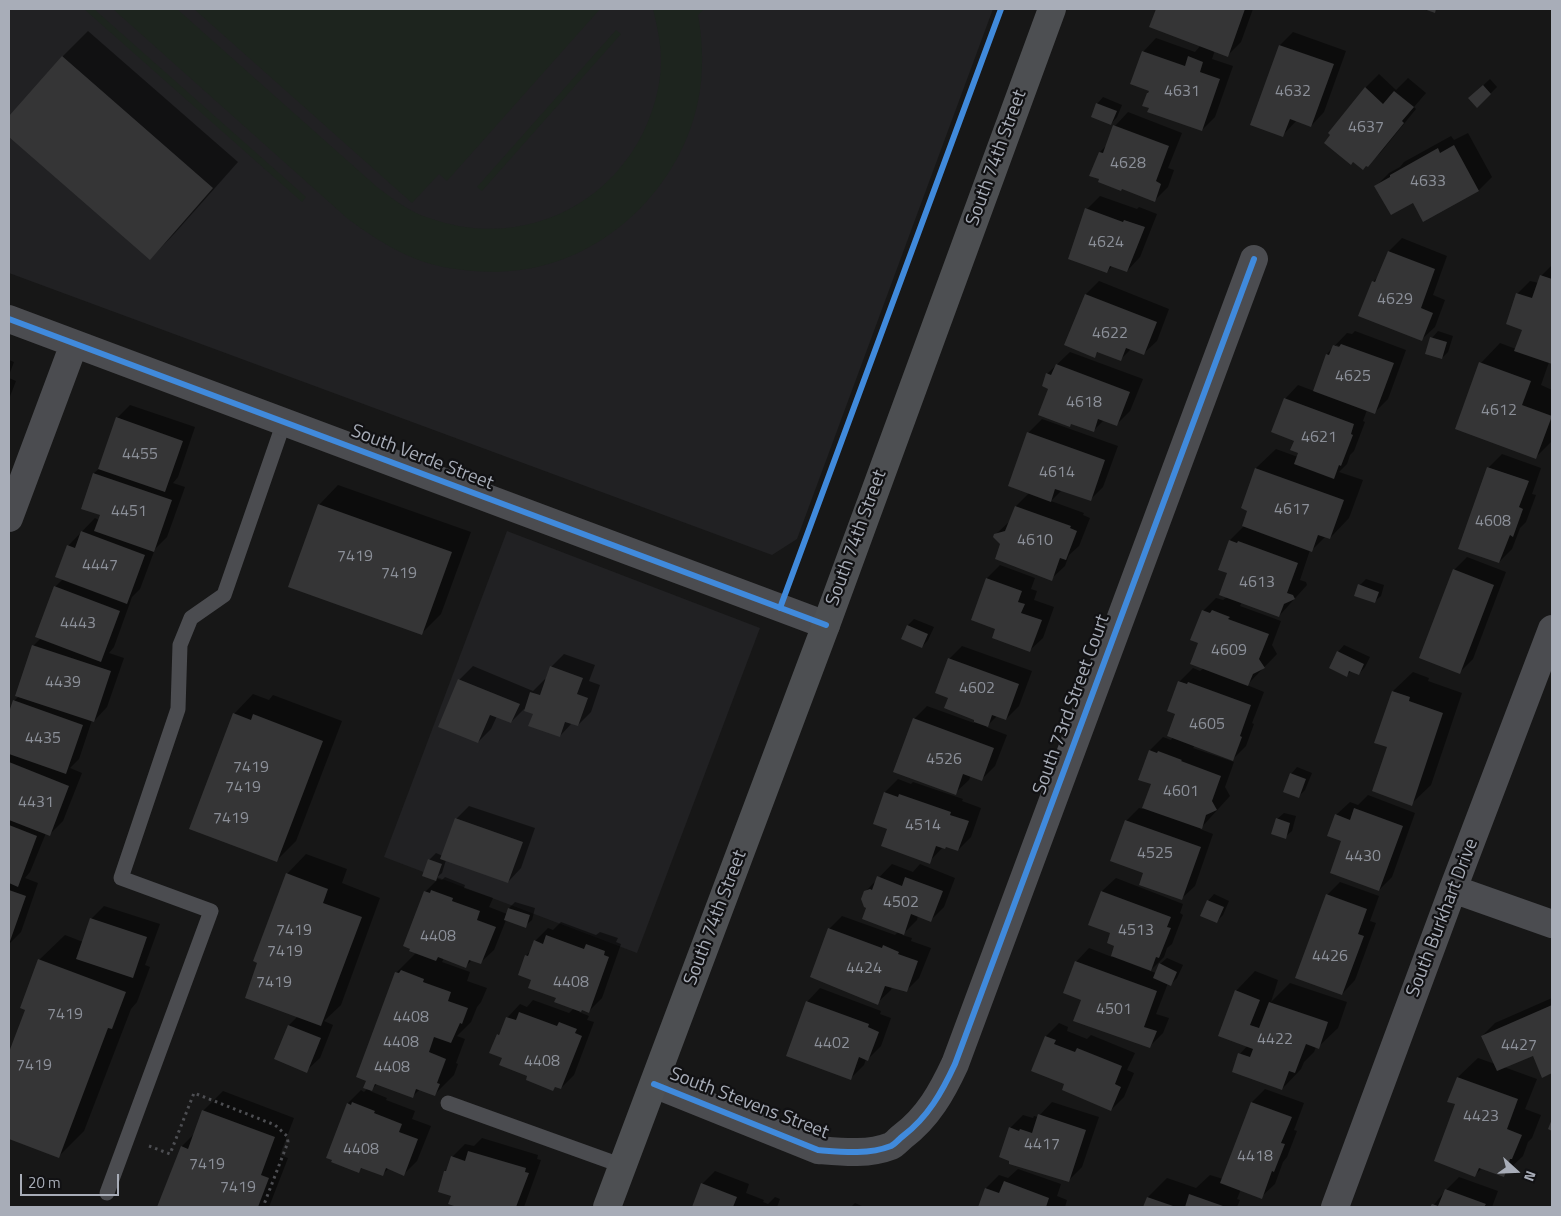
<!DOCTYPE html>
<html>
<head>
<meta charset="utf-8">
<style>
  body { margin:0 }
  #map { position:relative; width:1561px; height:1216px; overflow:hidden; background:#171717; font-family:"Titillium Web",sans-serif }
  canvas { display:block }
  .frame { position:absolute; inset:0; border:10px solid #a8adb8; pointer-events:none }
  .north { position:absolute; left:1491px; top:1146px; width:50px; height:50px; -webkit-text-stroke:4px #111113; paint-order:stroke; rotate:110deg; font-size:14px; font-weight:700; line-height:20px; text-align:center; color:#a8adb8 }
  .north::after { content:''; display:block; margin:auto; width:18px; height:22px; background:#a8adb8; clip-path:polygon(50% 0,100% 100%,50% 72%,0 100%) }
  .scale { position:absolute; left:20px; top:1174px; width:99px; height:22px; box-sizing:border-box; border:2px solid #a8adb8; border-top:0; padding-left:6px; font-size:15px; line-height:18px; white-space:nowrap; color:#a8adb8; -webkit-text-stroke:4px #111113; paint-order:stroke }
</style>
</head>
<body>
<div id="map">
<canvas width="1561" height="1216"></canvas>
<div class="frame"></div>
<div class="north">N</div>
<div class="scale">20 m</div>
</div>
<script>
const ctx = document.querySelector('canvas').getContext('2d');
ctx.lineJoin = 'round';
function fillPath(path, color) {
  ctx.fillStyle = color;
  ctx.fill(path, 'evenodd');
}
function stroke(path, color, width, dash) {
  ctx.strokeStyle = color;
  ctx.lineWidth = width;
  ctx.lineCap = dash ? 'butt' : 'round';
  ctx.setLineDash(dash || []);
  ctx.stroke(path);
}
function write(font, color, halo, rows, align = 'center') {
  ctx.font = font + ' "Titillium Web",sans-serif';
  ctx.lineWidth = 4.5;
  ctx.setLineDash([]);
  ctx.textBaseline = 'middle';
  ctx.strokeStyle = halo;
  ctx.fillStyle = color;
  for (const [text, x, y, turn = 0] of rows) {
    ctx.save();
    ctx.translate(x, y);
    ctx.rotate((+turn || 0) * Math.PI / 180);
    ctx.textAlign = isNaN(turn) ? turn : align;
    if (halo) ctx.strokeText(text, 0, 0);
    ctx.fillText(text, 0, 0);
    ctx.restore();
  }
}
fillPath(new Path2D(`
  M9 9H993L797 539 772 555 9 273Z
  M507 531 760 628 637 953 384 857Z`), '#212123');
fillPath(new Path2D(`
  M84 9H94L306 197 302 202Z
  M113 9H177L377 187C393 199 409 212 429 218 512 248 601 214 642 135 653 113 661 86 661 61 661 43 657 26 653 9H704L698 15C703 43 704 73 698 101 681 186 607 259 520 270 497 273 472 272 449 268 411 262 378 241 348 219Z
  M194 9H600L447 181 439 174 412 203Z
  M616 30 621 34 482 191 477 187Z`), '#1d241e');
fillPath(new Path2D(`
  M1157 9H1253L1241 42 1228 55 1215 50 1212 59 1233 66 1215 117 1202 130 1151 90 1143 52 1156 38 1195 52 1201 45 1151 27Z
  M88 31 238 162 175 233 150 259 9 136V118L63 56Z
  M1293 32 1346 51 1324 112 1311 126 1297 120 1283 135 1252 124 1280 45Z
  M1379 74 1396 90 1408 78 1426 93 1414 107 1416 109 1381 152 1368 165 1330 133 1366 87Z
  M1490 79 1497 87 1490 94 1476 92Z
  M1103 97 1122 105 1117 117 1111 124 1097 104Z
  M1128 112 1182 133 1168 168 1174 170 1168 187 1154 201 1100 152 1108 144 1115 126Z
  M1468 133 1492 177 1479 190 1424 220 1413 201 1376 186 1389 173 1400 167 1404 162 1451 136 1454 140Z
  M1100 196 1137 209 1139 207 1157 214 1140 257 1127 271 1113 265 1107 272 1087 209Z
  M1402 238 1447 256 1433 295 1445 300 1435 327 1421 340 1373 282 1379 276 1389 251Z
  M1552 265V363L1549 362 1541 385 1552 390V441L1536 457 1481 363 1500 343 1516 349 1524 329 1517 294 1530 281 1539 283 1541 276Z
  M1099 281 1169 309 1157 341 1143 354 1131 349 1120 360 1099 351 1094 356 1086 294Z
  M1355 331 1406 350 1388 399 1375 412 1367 410 1363 421 1365 422 1354 451 1350 455 1347 464 1339 472 1363 480 1349 518 1330 538 1326 536 1312 550H1310L1300 580 1306 582 1307 585 1279 616 1242 602 1240 606 1281 621 1272 645 1277 654 1247 685 1264 692 1252 723 1254 724 1246 746 1233 759 1195 745 1193 748 1234 762 1225 787 1230 796 1200 829 1213 834 1195 886 1181 899 1145 872 1126 821 1139 808 1143 809 1152 783 1140 779 1150 750 1163 737 1171 740 1173 737 1179 682 1193 668 1200 671 1204 668 1200 642 1203 611 1216 598 1223 600 1227 597 1230 540 1244 526 1249 510 1242 508 1256 468 1276 449 1298 457 1299 452 1285 399 1298 385 1314 391 1327 354 1347 333 1352 334ZM1336 345 1346 348H1336Z
  M1438 331 1453 336 1448 352 1442 358 1432 338Z
  M1070 352 1143 379 1130 411 1117 424 1104 420 1093 431 1049 388 1047 374Z
  M9 360 14 362 9 375Z
  M9 378 16 381 9 399Z
  M130 405 195 427 178 477 173 483 185 487 167 537 155 549 140 589 132 597 114 647 109 653 124 658 107 707 94 721 92 720 79 759 70 768 82 773 63 821 50 834 46 833 30 872 25 878 38 883 21 932 9 944V755L11 753H9V715L14 701 19 696 17 695 34 645 41 638 37 636 55 587 63 579 68 546 95 518 99 520 102 514 82 508 94 473 100 468 117 418Z
  M1042 419 1118 446 1103 487 1090 500 1062 490 1051 501 1084 513 1083 515 1090 518 1079 546 1069 555 1065 566 1051 579 1002 544 995 535 1010 521 1016 506 1029 493 1010 486 1029 432Z
  M1502 454 1541 468 1532 494 1536 495 1526 522 1520 528 1512 549 1499 562 1460 548 1489 467Z
  M338 485 471 532 441 614 422 633 319 505Z
  M1467 557 1506 572 1473 659 1460 672 1454 570Z
  M1000 565 1035 578 1031 589 1037 591 1034 600 1054 607 1043 638 1029 651 997 628 972 619 987 578Z
  M1366 579 1384 585 1381 596 1374 602 1360 585Z
  M914 619 934 627 928 640 922 647 902 639 908 625Z
  M1344 645 1370 657 1365 667 1359 674 1352 670 1347 675 1338 652Z
  M962 646 1032 671 1019 706 1006 719 997 716 986 727 1007 735 995 766 982 779 971 775 969 780 955 793 914 719 927 706 974 723 976 719 950 697 949 659Z
  M564 654 595 665 589 681 600 685 591 712 578 725 572 723 560 736 535 713 524 709 511 722 497 716 491 729 478 742 459 680 473 666 533 691 545 679 546 680 551 667Z
  M1413 672 1429 678 1428 681 1462 693 1431 785 1411 804 1389 746 1375 742 1393 691Z
  M253 694 269 700 273 695 342 721 296 841 276 861 234 714Z
  M1297 767 1312 773 1305 790 1299 796 1291 774Z
  M898 779 911 784 913 782 963 799 962 801 981 808 971 837 958 850 946 846 943 847 929 862 888 828 885 792Z
  M1368 795 1415 813 1392 877 1379 890 1343 841 1336 815 1350 802 1358 805Z
  M469 806 535 828 521 868 508 882 446 860 442 873 436 878 442 880 445 877 465 885 464 888 493 898 489 907 507 914 509 908 515 902 535 908 532 920 525 926 506 920 494 950 480 963 472 960 466 966 444 958 442 962 470 972 467 981 487 988 481 1002 477 1007 471 1022 457 1036 465 1039 456 1063 458 1064 454 1075 434 1095 420 1089 413 1096 378 1083 370 1091 387 1098 386 1100 415 1111 412 1119 431 1126 417 1161 404 1174 389 1168 382 1175 363 1167 359 1171 328 1157 348 1103 361 1090 364 1092 368 1088 396 973 416 953 425 892 437 880 424 875 429 860 436 853 443 856 456 819Z
  M1284 813 1296 816 1292 831 1285 837 1277 819Z
  M306 854 347 869 342 883 380 898 341 1005 324 1021 333 1025 320 1058 306 1071 289 1025 298 1016 287 874Z
  M892 864 913 872 920 864 955 878 944 907 931 920 918 915 917 920 902 935 912 938 911 941 931 948 919 978 906 991 892 987 891 990 877 1003 829 929 842 916 895 935 899 931 867 907 866 891Z
  M1116 878 1183 904 1180 913 1183 915 1172 944 1167 948 1164 957 1150 971 1156 973 1160 964 1167 958 1183 965 1177 978 1171 984 1168 983 1156 1014 1169 1018 1163 1033 1150 1046 1083 999 1076 962 1089 948 1112 957 1116 945 1112 933 1090 924 1102 891Z
  M1340 882 1379 896 1370 921 1376 923 1355 980 1342 994 1327 895Z
  M1214 894 1229 901 1223 915 1217 921 1208 901Z
  M104 906 160 924 145 965 150 967 137 1002 131 1009 84 1131 59 1156 9 1137V1056L26 1009 39 960 65 935 83 942 91 919Z
  M561 922 596 935 600 932 618 938 616 942 621 944 602 998 589 1011 582 1009 579 1012 589 1016 587 1020 594 1022 574 1075 561 1088 556 1086 553 1089 504 1057 498 1035 501 1031 507 1018 520 1004 527 1007 533 1000 569 1013 574 1008 533 979 526 956 531 950 535 941 548 928 553 930Z
  M1255 971 1278 980 1271 1002 1290 983 1347 1002 1338 1028 1318 1047H1316L1314 1052 1304 1062 1301 1069 1282 1089 1240 1054 1248 1045 1236 991Z
  M820 988 881 1011 880 1014 891 1018 881 1046 868 1059H866L864 1065 850 1079 807 1002Z
  M1552 998V1072L1543 1076 1534 1055 1504 1067 1537 1079 1525 1109 1541 1115 1532 1138 1528 1142 1523 1156 1503 1175 1482 1168 1475 1175 1457 1104 1449 1101 1458 1077 1478 1058 1495 1064 1482 1036 1495 1023Z
  M1059 1023 1068 1027 1067 1031 1087 1039 1091 1035 1135 1053 1127 1070 1134 1073 1124 1097 1111 1110 1066 1084 1046 1036Z
  M1265 1089 1304 1103 1294 1130 1297 1131 1287 1157 1283 1162 1275 1184 1261 1197 1241 1189 1237 1199 1240 1200 1237 1207H1144L1148 1197 1167 1178 1196 1188 1210 1175 1223 1179 1252 1102Z
  M223 1091 294 1118 280 1155 288 1158 269 1207H159L182 1146 195 1133 203 1111Z
  M1052 1102 1099 1117 1082 1167 1069 1180 1010 1128 1023 1115 1033 1118 1034 1116 1038 1117Z
  M482 1138 538 1155 537 1159 541 1160 524 1207H455L445 1171 449 1168 452 1157 465 1144 474 1146Z
  M1018 1169 1061 1184 1057 1196 1067 1200 1065 1207H979L986 1188 999 1175 1008 1178Z
  M715 1171 749 1184 746 1193 764 1200 763 1202 768 1204 775 1197 780 1199 777 1207H693L702 1184Z
  M1459 1177 1498 1191 1492 1207H1432L1446 1190Z
  M855 1203 864 1207H851Z`), '#0007');
fillPath(new Path2D(`
  M1156 9H1245L1228 57 1149 27Z
  M1424 9H1436L1435 13Z
  M1279 45 1334 64 1311 127 1290 119 1283 137 1250 125Z
  M1142 51 1185 66 1188 56 1203 62 1200 72 1220 79 1202 131 1147 112 1149 108 1142 106 1147 93H1148L1149 91 1130 84Z
  M62 56 213 188 150 260 9 137V116Z
  M1483 85 1491 94 1477 108 1468 98Z
  M1365 87 1383 104 1394 91 1414 107 1402 121 1404 123 1368 167 1366 166 1363 170 1353 162 1351 165 1324 143 1330 135 1328 133Z
  M1096 103 1117 111 1111 125 1091 117Z
  M1113 125 1169 146 1156 181 1161 184 1155 202 1122 189 1121 191 1098 182 1099 179 1089 176 1099 152 1103 153Z
  M1454 145 1479 191 1423 222 1413 203 1391 215 1374 186 1390 177V175L1438 148 1440 153Z
  M1085 208 1123 222 1124 220 1145 227 1127 272 1110 266 1107 273 1068 259Z
  M1388 251 1435 269 1421 308 1433 313 1422 341 1358 316 1372 281 1375 282Z
  M1540 275 1552 279V364L1514 351 1522 330 1506 324 1516 293 1532 298Z
  M1085 294 1157 322 1144 355 1126 348 1121 361 1097 352 1095 358 1064 345Z
  M1430 337 1447 342 1442 359 1425 354Z
  M1341 344 1394 363 1375 414 1313 391 1326 354 1329 355 1333 345 1339 347Z
  M1479 362 1531 381 1522 405 1552 416 1536 459 1455 429Z
  M1056 364 1130 392 1117 426 1098 419 1094 432 1071 424 1070 427 1038 415 1048 389 1042 386 1046 373 1051 375Z
  M1284 398 1354 424 1351 434 1353 435 1341 466 1339 465 1334 479 1294 464 1298 453 1290 450 1294 441 1271 432Z
  M116 417 183 441 165 492 98 469Z
  M1027 432 1105 460 1091 501 1055 489 1051 502 1008 486Z
  M1487 467 1529 481 1519 507 1523 509 1513 537 1510 535 1499 563 1458 549Z
  M1255 468 1344 500 1330 539 1318 535 1312 552 1242 526 1247 511 1241 508Z
  M93 473 172 500 154 552 94 531 100 515 81 509Z
  M318 504 452 552 422 635 288 587Z
  M1015 506 1071 526 1070 528 1077 531 1066 560 1060 558 1052 581 995 559 1000 544 993 537 994 534 1005 531Z
  M81 531 145 555 127 604 55 577 67 545 75 548Z
  M1229 540 1237 543 1238 541 1298 563 1287 593 1293 595 1295 599 1284 604 1279 617 1219 595 1227 573 1218 570Z
  M1453 569 1494 585 1460 674 1419 658Z
  M986 578 1022 591 1018 602 1025 604 1021 613 1042 620 1030 652 992 638 995 629 971 620Z
  M1358 584 1379 592 1375 603 1354 596Z
  M54 586 120 611 101 662 35 637Z
  M1202 610 1210 613 1212 610 1230 617 1228 619 1269 634 1259 659 1265 668 1253 674 1248 686 1190 664 1198 643 1190 640Z
  M907 625 928 634 922 648 901 639Z
  M32 645 111 671 94 722 15 696Z
  M1337 651 1364 664 1359 675 1349 671 1347 677 1329 668Z
  M948 658 1019 684 1006 720 992 715 988 727 974 722V720L944 708 948 698 935 693Z
  M550 666 583 678 577 694 588 698 578 726 565 722 560 737 528 726 533 714 524 711 530 692 540 695Z
  M458 679 520 704 511 723 490 715 478 743 438 727Z
  M1178 681 1187 684 1188 682 1251 705 1240 736 1242 737 1233 761 1167 736 1175 714 1167 711Z
  M1392 691 1410 697 1409 701 1443 713 1412 806 1372 791 1387 747 1374 743Z
  M13 700 83 725 66 774 9 754V712Z
  M233 713 251 720 253 714 323 741 277 862 189 829Z
  M913 718 994 748 982 781 963 774 956 795 893 772Z
  M1149 750 1157 753 1158 751 1182 760 1181 761 1221 776 1212 801 1217 810 1206 815 1202 829 1142 808 1151 784 1138 780Z
  M9 762 69 786 50 836 9 820Z
  M1290 773 1306 779 1299 798 1283 792Z
  M884 792 898 797 899 794 951 812 950 815 969 821 958 851 946 847 945 849 936 846 930 864 881 846 887 829 873 824Z
  M1354 808 1403 826 1379 891 1330 873 1341 841 1327 836 1335 814 1350 820Z
  M455 818 523 842 508 883 440 859Z
  M1276 818 1290 823 1286 839 1271 834Z
  M1125 820 1201 847 1182 900 1139 885 1143 873 1110 861Z
  M9 825 37 836 18 887 9 883Z
  M428 859 442 864 436 881 422 876Z
  M286 873 328 889 323 903 362 917 321 1026 245 998 257 963 253 961Z
  M877 876 902 886 905 877 943 891 931 922 911 914 904 935 862 919 866 908 864 907 861 899 864 891 870 889 872 890Z
  M9 890 26 896 9 944Z
  M431 890 453 898 452 901 480 911 477 920 496 927 481 964 469 960 466 968 438 957 436 961 409 951 410 949 403 946 424 891 430 893Z
  M1101 891 1171 917 1167 927 1171 928 1159 958 1156 957 1151 971 1111 956 1114 946 1107 943 1110 933 1088 925Z
  M1326 894 1367 909 1358 934 1364 936 1342 995 1295 978Z
  M1207 900 1224 907 1217 923 1200 916Z
  M508 908 530 915 526 928 504 920Z
  M90 918 147 937 133 978 76 959Z
  M828 928 882 948 883 945 899 952 898 954 918 961 907 992 885 986 878 1005 810 977Z
  M546 935 584 949 586 944 605 951 604 955 609 957 589 1013 582 1010 581 1012 554 1002 556 998 528 988 531 980 518 975 525 955 528 956 534 940 543 944Z
  M38 959 126 992 112 1029 108 1028 59 1158 9 1139V1052L25 1010 20 1008Z
  M1075 961 1157 991 1144 1027 1157 1031 1150 1048 1073 1021 1081 1000 1063 993Z
  M1159 963 1177 972 1171 986 1153 978Z
  M401 970 424 979 423 982 451 992 448 1001 468 1008 462 1024 460 1023 451 1043 434 1037 429 1052 446 1059 437 1083 440 1084 435 1096 416 1089 413 1098 375 1084 372 1091 363 1088 366 1081 356 1077 395 972 399 973Z
  M1235 990 1260 1000 1250 1025 1259 1028 1269 1002 1328 1022 1319 1049 1306 1044 1295 1073 1289 1071 1282 1090 1232 1072 1238 1053 1250 1057 1253 1049 1218 1036Z
  M806 1001 869 1024 868 1027 879 1032 868 1061 859 1057 851 1080 786 1056Z
  M1552 1005V1073L1542 1078 1533 1056 1497 1071 1481 1036Z
  M519 1012 557 1026 559 1022 577 1029 575 1033 582 1036 561 1089 555 1087 553 1091 526 1080 527 1076 499 1065 502 1058 489 1053 497 1034 499 1035 506 1017 516 1020Z
  M288 1025 321 1038 307 1073 274 1059Z
  M1045 1036 1056 1040 1054 1044 1075 1052 1077 1048 1122 1066 1115 1084 1121 1087 1111 1111 1062 1090 1064 1084 1031 1071Z
  M1457 1077 1518 1099 1507 1129 1522 1135 1512 1159H1510L1504 1177 1479 1168 1475 1177 1434 1161 1455 1104 1447 1102Z
  M352 1102 375 1111 374 1113 402 1124 399 1132 418 1139 404 1176 386 1168 383 1176 361 1168 359 1173 331 1162 332 1160 326 1158 347 1103 351 1105Z
  M1251 1102 1292 1117 1281 1143 1285 1144 1274 1172 1272 1171 1262 1199 1220 1183Z
  M202 1110 275 1137 261 1175 269 1178 258 1207H157L181 1146 188 1149Z
  M1038 1114 1086 1130 1069 1182 1009 1164V1161L999 1157 1009 1127 1019 1131 1020 1129 1032 1133Z
  M1552 1119V1131L1548 1129Z
  M468 1151 526 1168 525 1172 529 1173 516 1207H454V1206L448 1204 451 1196 438 1192 444 1171H446L451 1156 465 1161Z
  M1004 1181 1049 1198 1046 1207H978L985 1188 999 1193Z
  M701 1183 737 1197 733 1207H692Z
  M1445 1189 1486 1204 1484 1207H1430L1432 1204 1438 1206Z
  M1189 1194 1223 1206V1207H1185Z
  M1147 1197 1176 1207H1143Z`), '#353536');
stroke(new Path2D(`
  M149 1146 170 1154 194 1093 275 1125 287 1136 288 1142 263 1207`), '#4d4e52', 3, [2.5, 4]);
stroke(new Path2D(`
  M448 1103 623 1166
  M107 1193 211 911 121 878 178 709 180 645 191 618 224 595 284 422`), '#4b4c50', 15);
stroke(new Path2D(`
  M9 319 826 625
  M9 518 74 344
  M1453 889 1552 924
  M654 1084 818 1150C842 1152 868 1155 891 1146 895 1144 899 1139 903 1136 928 1117 942 1092 955 1064L1254 259
  M1335 1207 1453 889 1552 629`), '#4b4c50', 28);
stroke(new Path2D(`
  M607 1207 826 625 1052 9`), '#4d4f52', 28);
stroke(new Path2D(`
  M9 319 826 625
  M780 608 1001 9
  M654 1084 818 1150C842 1152 868 1155 891 1146 895 1144 899 1139 903 1136 928 1117 942 1092 955 1064L1254 259`), '#408adc', 6);
write('16px', '#8b8f98', null, [
  ["4631",1182,92],
  ["4632",1293,92],
  ["4637",1366,128],
  ["4628",1128,164],
  ["4633",1428,182],
  ["4624",1106,243],
  ["4629",1395,300],
  ["4622",1110,334],
  ["4625",1353,377],
  ["4618",1084,403],
  ["4612",1499,411],
  ["4621",1319,438],
  ["4455",140,455],
  ["4614",1057,473],
  ["4617",1292,510],
  ["4451",129,512],
  ["4608",1493,522],
  ["4610",1035,541],
  ["7419",355,557],
  ["4447",100,566],
  ["7419",399,574],
  ["4613",1257,583],
  ["4443",78,624],
  ["4609",1229,651],
  ["4439",63,683],
  ["4602",977,689],
  ["4605",1207,725],
  ["4435",43,739],
  ["4526",944,760],
  ["7419",251,768],
  ["7419",243,788],
  ["4601",1181,792],
  ["4431",36,803],
  ["7419",231,819],
  ["4514",923,826],
  ["4525",1155,854],
  ["4430",1363,857],
  ["4502",901,903],
  ["7419",294,931],
  ["4513",1136,931],
  ["4408",438,937],
  ["7419",285,952],
  ["4426",1330,957],
  ["4424",864,969],
  ["7419",274,983],
  ["4408",571,983],
  ["4501",1114,1010],
  ["7419",65,1015],
  ["4408",411,1018],
  ["4422",1275,1040],
  ["4408",401,1043],
  ["4402",832,1044],
  ["4427",1519,1046],
  ["4408",542,1062],
  ["7419",34,1066],
  ["4408",392,1068],
  ["4423",1481,1117],
  ["4417",1042,1145],
  ["4408",361,1150],
  ["4418",1255,1157],
  ["7419",207,1165],
  ["7419",238,1188]
]);
write('19px', '#a8adb8', '#111113', [
  ["South 74th Street",997,158,-70],
  ["South Verde Street",422,458,21],
  ["South 74th Street",857,538,-70],
  ["South 73rd Street Court",1072,705,-70],
  ["South 74th Street",716,918,-69],
  ["South Burkhart Drive",1443,918,-69],
  ["South Stevens Street",749,1104,21]
]);
</script>
</body>
</html>
